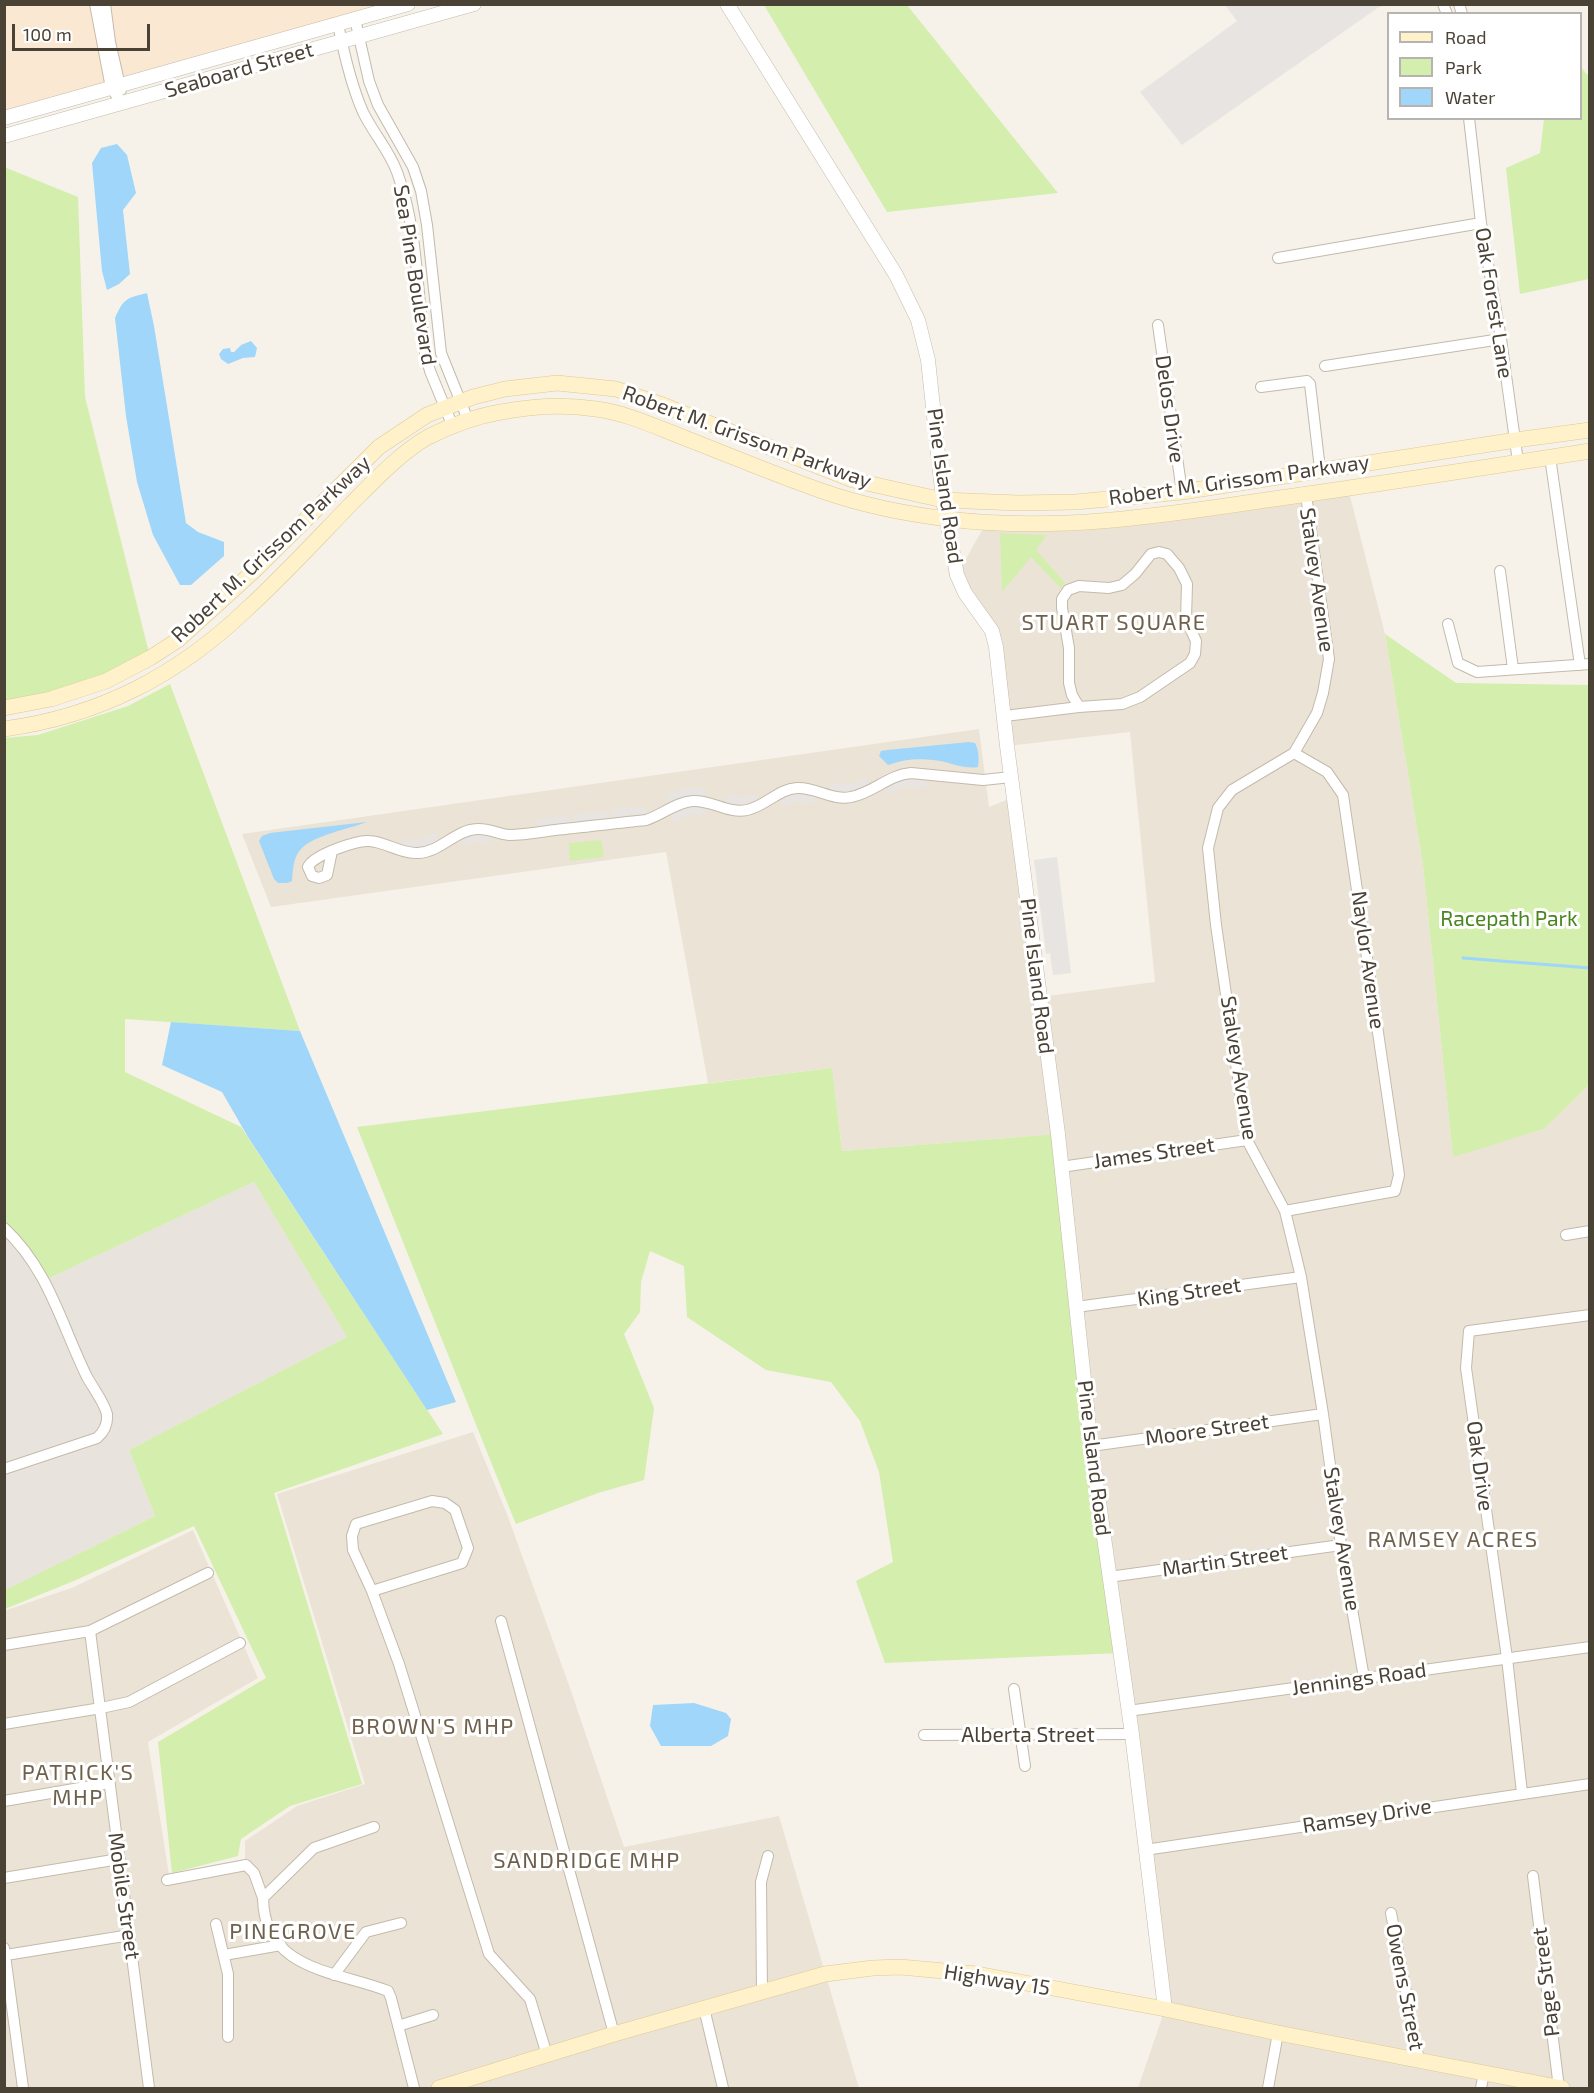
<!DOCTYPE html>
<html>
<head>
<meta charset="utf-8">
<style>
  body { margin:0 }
  #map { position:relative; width:1594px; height:2093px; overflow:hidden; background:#f6f2e9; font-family:"Exo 2",sans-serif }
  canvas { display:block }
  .frame { position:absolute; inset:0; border:6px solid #4b4236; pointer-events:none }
  .legend { position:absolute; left:1387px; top:12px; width:195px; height:108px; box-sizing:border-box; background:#fff; border:2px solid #b7b3af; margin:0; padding:8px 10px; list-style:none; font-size:18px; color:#4b4236 }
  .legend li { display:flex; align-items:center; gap:12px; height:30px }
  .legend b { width:30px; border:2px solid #b7b3af }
  .scale { position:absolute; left:12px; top:24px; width:138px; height:27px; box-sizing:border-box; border:3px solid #4b4236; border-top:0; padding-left:8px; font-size:18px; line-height:21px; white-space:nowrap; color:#4b4236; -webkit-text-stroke:4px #fff; paint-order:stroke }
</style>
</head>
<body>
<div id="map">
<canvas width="1594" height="2093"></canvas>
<div class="frame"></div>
<ul class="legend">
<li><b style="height:8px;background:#fff1ca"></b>Road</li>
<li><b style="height:16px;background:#d3eead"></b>Park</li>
<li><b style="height:16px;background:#9fd6f9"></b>Water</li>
</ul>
<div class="scale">100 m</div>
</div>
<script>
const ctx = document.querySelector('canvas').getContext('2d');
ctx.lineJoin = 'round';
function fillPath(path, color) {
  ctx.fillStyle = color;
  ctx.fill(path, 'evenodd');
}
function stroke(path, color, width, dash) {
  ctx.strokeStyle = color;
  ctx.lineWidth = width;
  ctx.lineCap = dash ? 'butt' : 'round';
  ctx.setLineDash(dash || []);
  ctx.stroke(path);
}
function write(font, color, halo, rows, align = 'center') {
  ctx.font = font + ' "Exo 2",sans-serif';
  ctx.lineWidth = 6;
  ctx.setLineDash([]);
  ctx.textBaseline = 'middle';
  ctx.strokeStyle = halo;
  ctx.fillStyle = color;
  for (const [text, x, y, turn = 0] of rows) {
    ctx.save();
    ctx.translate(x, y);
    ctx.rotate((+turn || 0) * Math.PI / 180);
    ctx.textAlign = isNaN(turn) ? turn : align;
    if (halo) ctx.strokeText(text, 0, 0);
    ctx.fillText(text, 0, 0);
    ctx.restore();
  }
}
fillPath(new Path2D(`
  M1348 488 1385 634 1423 865 1453 1156 1544 1129 1589 1085V2088H1138L1165 2009 1058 1134 842 1151 832 1068 708 1083 666 852 271 907 242 834 979 729 989 807 1014 797 1040 997 1155 982 1130 732 1007 746 996 647 957 575 986 523 1052 524Z
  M473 1432 507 1514 570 1688 624 1847 779 1816 859 2088H5L4 1611 74 1587 193 1530 258 1678 148 1742 169 1875 245 1861V1841L297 1806 365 1784 277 1494Z`), '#ebe4d6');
fillPath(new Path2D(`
  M5 5H408L5 118Z`), '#fae8d2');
fillPath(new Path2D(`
  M254 1182 347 1337 129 1450 155 1516 5 1590 4 1228 45 1280Z`), '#e9e3dd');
fillPath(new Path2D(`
  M764 5H907L1058 193 887 212Z
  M1581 67 1590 78 1589 279 1520 294 1506 168 1540 153 1544 119 1580 118Z
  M4 167 78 197 85 397 150 657 106 681 4 706Z
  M1000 533 1047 535 1036 550 1065 583 1061 588 1031 557 1002 592Z
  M1385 634 1456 683 1589 685V1085L1544 1129 1453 1157 1423 865Z
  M170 684 300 1031 125 1019V1072L241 1127 443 1434 274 1493 362 1784 290 1806 241 1839 238 1856 172 1873 158 1742 266 1678 194 1526 76 1580 5 1609V1590L155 1516 129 1450 347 1337 254 1182 45 1280 5 1228V738L38 735 128 706Z
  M601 840 604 857 570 861 569 843Z
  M832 1068 842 1151 1058 1134 1121 1653 885 1663 856 1581 893 1562 879 1472 860 1421 831 1382 766 1370 687 1317 684 1266 650 1251 641 1282 640 1312 624 1334 654 1408 644 1480 598 1493 516 1524 513 1517 357 1127Z`), '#d3eead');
fillPath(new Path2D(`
  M1225 5H1386L1379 7 1182 145 1140 92 1237 21Z
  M865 778 870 784 857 790 843 793 829 791 832 783 851 784Z
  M914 779 927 780 925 788 904 787 891 794 886 788 901 780Z
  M697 788 706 789V797L689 796 669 803 666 795 684 789Z
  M797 793 816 797 811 804 796 801 783 806 780 800H777Z
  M754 794 760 799 754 802 740 805 724 803 727 795 741 798Z
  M645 806 646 814 612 818 611 810Z
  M688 807H697L708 809 703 816 692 814 675 821 670 815Z
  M607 811 608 818 574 822 573 815Z
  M568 815 569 823 538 826 537 819Z
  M435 833 440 840 432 844 418 848 401 845 403 838 418 840Z
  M474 835H478L493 836 490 844 478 842 464 846 459 840Z
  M1057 857 1071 973 1053 975 1050 953 1046 954 1034 860Z`), '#e7e4e1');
fillPath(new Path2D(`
  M117 144 127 155 136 193 123 210 130 274 119 284 107 290 102 271 92 163 101 148Z
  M147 293 154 326 186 523 198 532 224 542V556L191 585H180L153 535 137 482 126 416 115 318C124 298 127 298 147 293Z
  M251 341 257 348 255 357 243 358 228 364 221 359 219 354 223 349 230 348 231 352H234L241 345Z
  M969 742 975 743C979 750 979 759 978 767 967 769 956 765 945 762 926 758 907 758 888 765L879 756 881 751 887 750Z
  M367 822C349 829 314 835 301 849 293 857 293 870 292 881L287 883H278L274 879 259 841 262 836 270 833Z
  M171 1022 300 1031 456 1402 427 1410 248 1137 222 1092 162 1065Z
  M694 1703 726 1713 731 1719 728 1736 711 1746H661L650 1726 653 1705Z`), '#9fd6f9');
stroke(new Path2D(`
  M1463 958 1590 968`), '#9fd6f9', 3);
const minor = new Path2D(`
  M95 4 111 88 122 103
  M105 4 110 42 121 90
  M1443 4 1447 14
  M1459 4 1462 14
  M355 19 369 81 378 105 413 167 421 191 427 225 441 353 468 420
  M338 24C344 54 351 85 363 112 373 133 389 150 397 172 418 228 417 293 425 353L430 371 453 427
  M1469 118 1481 223 1501 339 1518 462
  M1278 258 1481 223
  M1158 325 1182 492
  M1325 366 1501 339
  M1261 387 1307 381 1310 384 1320 469
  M1550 457 1580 665
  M1306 495 1329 659 1323 693 1317 713 1294 753 1232 790 1218 808 1208 848 1216 925 1247 1140 1285 1211 1301 1277 1323 1414 1341 1545 1364 1678
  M1500 571 1513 669
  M1448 624 1458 663 1477 672 1590 664
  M1005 716 1079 707 1122 704 1140 697 1190 663 1195 654 1196 641 1186 619 1187 584 1179 568 1167 554 1159 552 1151 554 1135 574 1122 585 1109 588 1079 586 1068 590 1062 599V608L1069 648V683L1072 695 1079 707
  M332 851 327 875 319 878 312 876 308 867C313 855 357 840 369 841 386 842 401 854 418 853 441 852 455 830 477 829 488 828 498 834 509 835 524 835 540 832 555 830 585 827 616 823 646 820 662 815 676 802 693 801 712 800 728 814 747 810 766 806 778 789 797 788 816 787 832 801 851 797 873 793 888 775 911 773L983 780 1011 777
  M1061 1167 1247 1140
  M1285 1211 1395 1191 1399 1175 1343 795 1327 772 1294 753
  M4 1228C49 1270 61 1324 87 1377 93 1388 104 1402 107 1414 108 1425 104 1432 97 1438L4 1469
  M1566 1235 1590 1231
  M1076 1307 1301 1277
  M1091 1446 1323 1414
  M1109 1577 1341 1545
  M372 1591 462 1563 468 1548 455 1510 445 1503 432 1501 356 1524 352 1536 353 1550 372 1591 399 1664 489 1954 530 1999 547 2055
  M501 1621 614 2034
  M90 1631 149 2088
  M4 1645 90 1631 208 1573
  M1014 1689 1025 1766
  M1128 1711 1590 1647
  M4 1724 101 1708 129 1702 240 1643
  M924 1735 1132 1734
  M1522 1793 1507 1658 1466 1368 1469 1331 1590 1315
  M4 1801 109 1783
  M374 1827 314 1848 263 1898C264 1971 337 1971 388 1991L391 1998 414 2088
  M1145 1850 1590 1784
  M1533 1876 1559 2088
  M4 1878 119 1859
  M167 1880 246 1865 254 1873 263 1898
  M1391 1913 1419 2061
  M216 1924 228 1974V2037
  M4 1948 23 2088
  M6 1955 130 1935
  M224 1955 281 1945
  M334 1975 366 1932 401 1923
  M762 1992 761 1882 768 1856
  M704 2008 723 2088
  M398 2026 433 2015
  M1268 2088 1278 2033
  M1481 2088 1484 2073`);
const tertiary = new Path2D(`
  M727 4 896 275 918 320 928 360 943 500 957 575 965 593 992 631 996 647 1007 746 1058 1134 1091 1446 1132 1734 1165 2009
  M4 118 408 4
  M4 136 474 4`);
const secondary = new Path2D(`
  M4 708 51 699 106 681 150 658 178 640 254 571 379 447 427 415 473 397 505 389 557 383 616 389 660 404 853 480 943 500 1018 503 1076 502 1182 492 1516 440 1590 430
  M4 729C100 716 178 675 247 609 283 576 316 540 350 505 372 483 401 452 428 437 450 426 477 416 501 412 533 406 564 404 596 409 627 413 656 427 685 438 731 456 776 475 822 491 862 505 906 514 948 519 1055 532 1160 516 1266 500 1374 485 1482 468 1590 451
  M439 2088 614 2034 825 1974 873 1968 900 1967 977 1974 1165 2009 1278 2033 1562 2088`);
stroke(minor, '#c3baaa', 12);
stroke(tertiary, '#c3baaa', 15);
stroke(secondary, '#dec996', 16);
stroke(minor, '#fff', 10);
stroke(tertiary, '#fff', 14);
stroke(secondary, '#fff1ca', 15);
write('21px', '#4b4236', '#fff', [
  ["Seaboard Street",239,70,-16],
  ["Sea Pine Boulevard",415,275,81],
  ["Oak Forest Lane",1494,303,81],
  ["Delos Drive",1170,409,82],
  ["Robert M. Grissom Parkway",747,437,20],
  ["Robert M. Grissom Parkway",1239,480,-8],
  ["Pine Island Road",945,486,82],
  ["Robert M. Grissom Parkway",271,549,-43],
  ["Stalvey Avenue",1317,580,82],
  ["Naylor Avenue",1368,960,82],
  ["Pine Island Road",1037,976,83],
  ["Stalvey Avenue",1239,1068,81],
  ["James Street",1154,1153,-8],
  ["King Street",1189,1292,-8],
  ["Moore Street",1207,1430,-8],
  ["Pine Island Road",1094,1458,83],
  ["Oak Drive",1480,1466,82],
  ["Stalvey Avenue",1342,1539,81],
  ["Martin Street",1225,1561,-8],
  ["Jennings Road",1359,1679,-8],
  ["Alberta Street",1028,1735],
  ["Ramsey Drive",1367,1816,-9],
  ["Mobile Street",124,1896,82],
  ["Highway 15",997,1980,9],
  ["Page Street",1546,1982,-97],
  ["Owens Street",1405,1987,79]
]);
write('21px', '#498521', '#fff', [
  ["Racepath Park",1509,919]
]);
ctx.letterSpacing = '1.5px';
write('22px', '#6f604c', '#fff', [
  ["STUART SQUARE",1114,623],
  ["RAMSEY ACRES",1453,1540],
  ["BROWN'S MHP",433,1727],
  ["PATRICK'S",78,1773],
  ["MHP",78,1798],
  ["SANDRIDGE MHP",587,1861],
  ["PINEGROVE",293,1932]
]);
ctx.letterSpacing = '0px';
</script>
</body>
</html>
